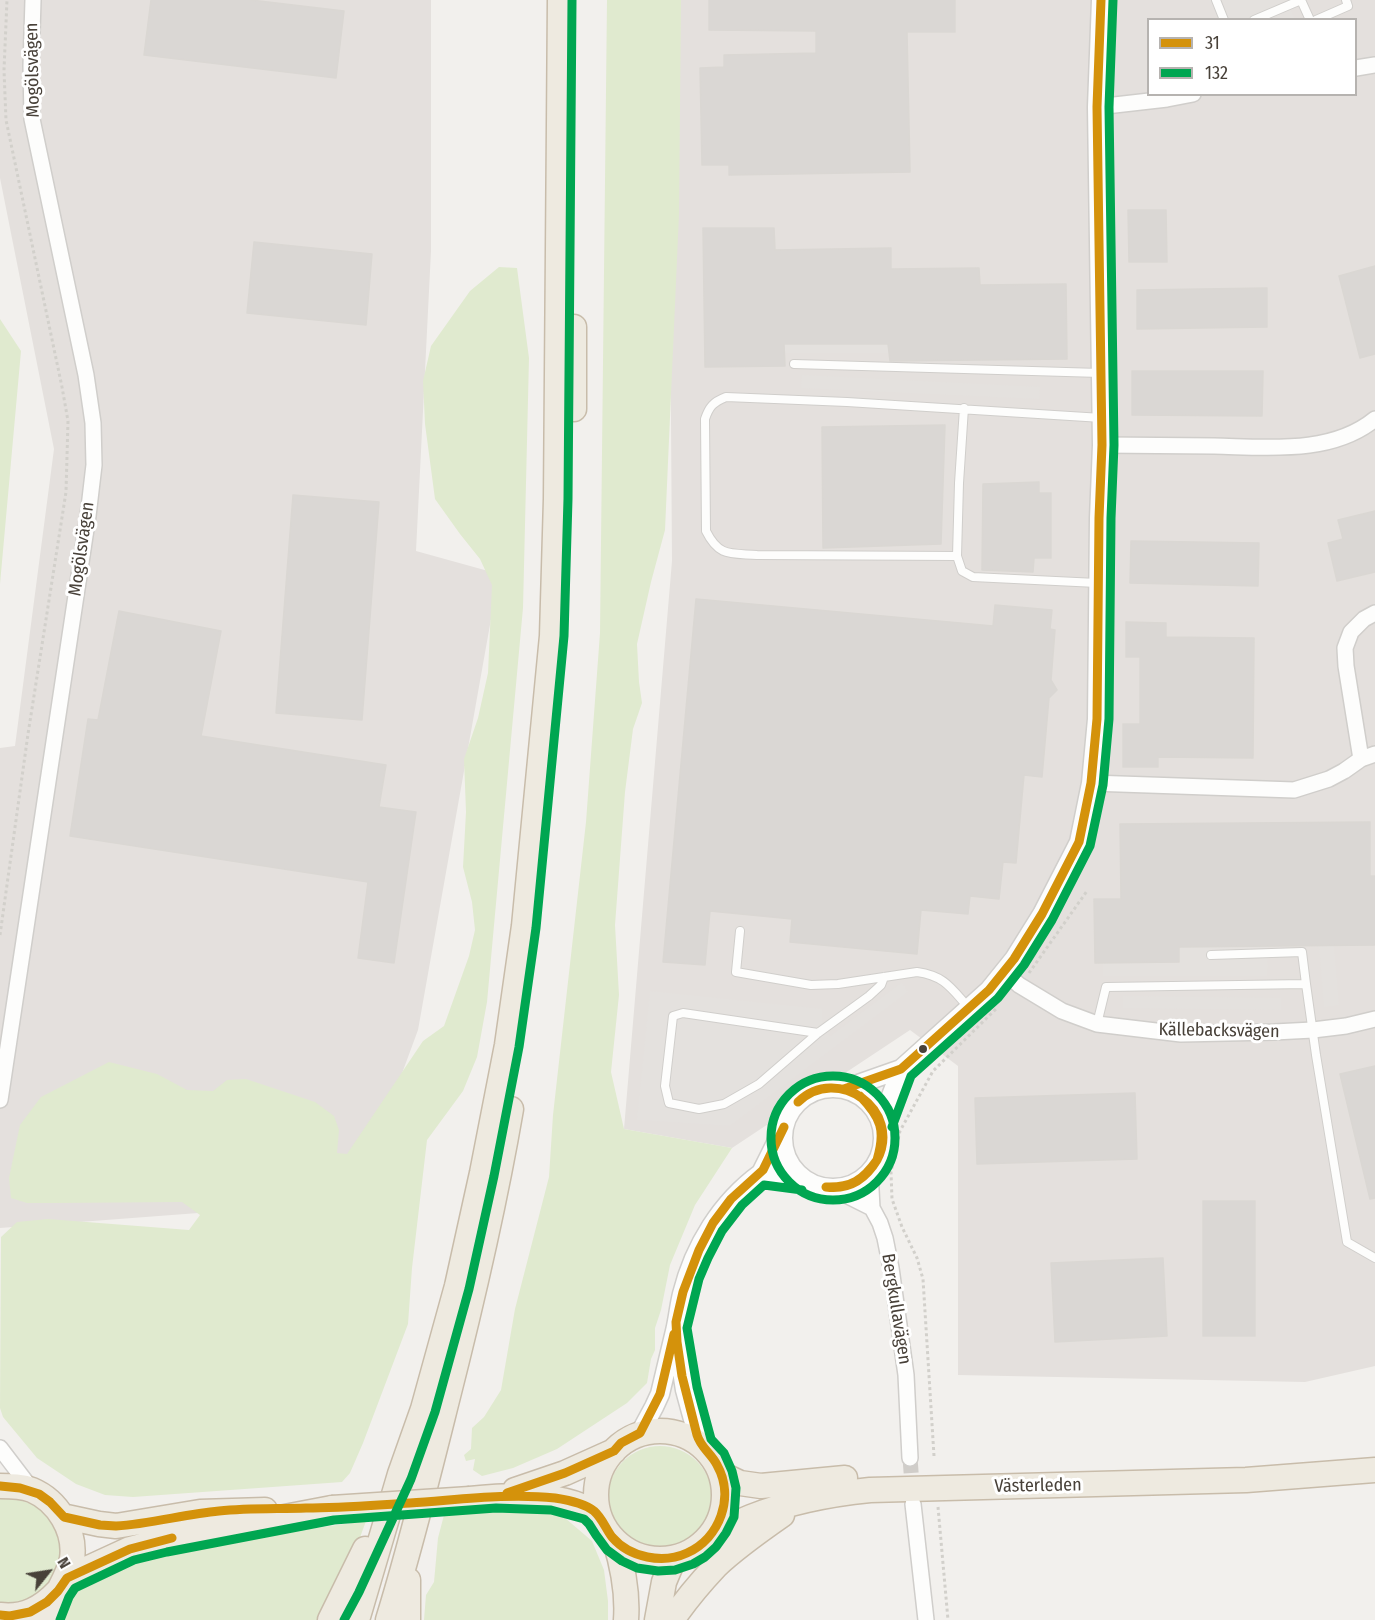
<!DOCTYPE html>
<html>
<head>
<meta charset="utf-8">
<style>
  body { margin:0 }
  #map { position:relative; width:1375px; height:1620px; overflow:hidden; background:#f2f0ed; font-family:"Fira Sans Condensed",sans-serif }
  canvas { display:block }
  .legend { position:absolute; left:1147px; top:18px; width:210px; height:78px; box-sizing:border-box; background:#fff; border:2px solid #b6b3b0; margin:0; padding:8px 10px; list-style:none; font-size:18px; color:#484139 }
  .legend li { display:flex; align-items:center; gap:12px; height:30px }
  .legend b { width:30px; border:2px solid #b6b3b0 }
  .north { position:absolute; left:18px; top:1542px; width:60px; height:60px; -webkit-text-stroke:4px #fff; paint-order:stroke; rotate:60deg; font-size:16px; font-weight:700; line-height:24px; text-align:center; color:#484139 }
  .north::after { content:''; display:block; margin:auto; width:21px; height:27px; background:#484139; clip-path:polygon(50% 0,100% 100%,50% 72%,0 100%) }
</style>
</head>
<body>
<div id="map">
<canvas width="1375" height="1620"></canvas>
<ul class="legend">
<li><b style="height:8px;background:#d4920b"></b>31</li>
<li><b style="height:8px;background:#00a651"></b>132</li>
</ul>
<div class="north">N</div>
</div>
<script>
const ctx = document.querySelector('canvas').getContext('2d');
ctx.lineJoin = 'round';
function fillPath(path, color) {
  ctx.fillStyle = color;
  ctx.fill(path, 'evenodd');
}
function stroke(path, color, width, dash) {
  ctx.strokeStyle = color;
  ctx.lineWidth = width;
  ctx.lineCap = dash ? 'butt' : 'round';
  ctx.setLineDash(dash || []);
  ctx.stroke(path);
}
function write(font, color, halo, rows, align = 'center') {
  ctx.font = font + ' "Fira Sans Condensed",sans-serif';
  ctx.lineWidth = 6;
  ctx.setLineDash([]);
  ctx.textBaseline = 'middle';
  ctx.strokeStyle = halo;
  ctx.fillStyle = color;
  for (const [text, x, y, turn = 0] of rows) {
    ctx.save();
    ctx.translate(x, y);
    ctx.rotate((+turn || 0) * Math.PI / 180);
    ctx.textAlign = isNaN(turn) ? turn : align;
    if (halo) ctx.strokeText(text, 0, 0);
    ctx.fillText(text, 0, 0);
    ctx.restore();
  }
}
fillPath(new Path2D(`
  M0 0H431V251L416 551 499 574 418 1030 387 1114 328 1175 238 1210 0 1228V748L15 746 54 449 0 178Z
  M668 0H1375V1366L1305 1382 958 1375V1066L910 1030 732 1148 624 1129 672 561ZM1148 20H1356V94H1148Z`), '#e4e0dd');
fillPath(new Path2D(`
  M607 0H681L679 214 665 530 651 582 637 644 639 682 642 703 633 729 625 792 615 925 619 995 611 1072 624 1129 732 1148 695 1205 670 1265 661 1310 655 1328V1350L651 1359 647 1383 627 1403 557 1449 513 1468 482 1476 473 1470 475 1459 466 1461 464 1455 471 1449 472 1428 484 1417 501 1390 515 1309 549 1177 553 1115 586 822 600 633Z
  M499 267 517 268 529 358 523 608 487 1002 477 1057 463 1091 427 1140 412 1268 408 1324 363 1443 350 1473 342 1482 133 1497 105 1495 76 1484 37 1458 3 1417 0 1408 1 1237 17 1222 48 1219 189 1230 200 1215 182 1202 53 1203H27L11 1198 9 1178 20 1125 41 1097 109 1062 157 1074 187 1090 213 1091 227 1080 246 1079 315 1102 334 1116 339 1130 337 1153 347 1154 423 1041 444 1026 469 956 475 930 472 902 463 867 466 812 464 759 478 718 488 673 492 585 480 559 460 534 435 499 425 424 423 381 431 346 470 291Z
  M0 319 21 351 0 584Z
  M608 1498a52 52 0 1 1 104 0a52 52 0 1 1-104 0Z
  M0 1498H13L35 1505 52 1519 62 1540 59 1574 36 1599 0 1606Z
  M522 1507 543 1508 558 1512 592 1541 604 1570 608 1601V1620H424L426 1595 434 1582 438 1538 444 1515Z
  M366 1521 348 1570 321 1620H59L63 1607 95 1572 164 1549Z`), '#e0eacf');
fillPath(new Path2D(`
  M1209 0H1287L1295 19H1218Z
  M784 344H889V353H784Z
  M802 375 1040 387 1039 399 801 388Z
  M1334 945 1339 1005 1324 1007 1319 946Z
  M1268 946 1267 976H1103V963L1179 962V947Z
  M902 982 908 992 730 1126 637 1120 650 991 822 1009V1022L830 1036Z
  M1123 996 1281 998V1010L1123 1008Z`), '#e4e1de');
const building = new Path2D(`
  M151 0H251L344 11 336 78 144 55Z
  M709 0H955V32H907L910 172 729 175V165H702L700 68 724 67V55L816 53V31L709 30Z
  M1128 210H1166L1167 262H1129Z
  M703 228H774L775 250 891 248V269L979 268 980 285 1066 284 1067 359 890 361 888 344H784L785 366 705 367Z
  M254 242 372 254 366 325 247 313Z
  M1375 266V354L1360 358 1339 276Z
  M1267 288V327L1137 329V290Z
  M1132 371H1263L1262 416 1132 415Z
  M945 425 941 544 823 548 822 427Z
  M1039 482V493H1051V558H1034L1033 572 982 570 983 484Z
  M293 495 379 502 362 720 276 713Z
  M1375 511V572L1337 581 1328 543 1343 539 1338 520Z
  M1131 541 1259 543 1258 586 1130 583Z
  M696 599 993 626 995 605 1052 610 1050 629 1055 630 1051 680 1057 690 1049 698 1042 777 1024 775 1016 863 1003 862 999 899 970 896 968 914 921 910 917 954 790 942 792 919 710 911 705 965 663 962Z
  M119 611 221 631 201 736 386 765 379 807 416 812 394 963 358 958 368 882 70 836 88 719 98 720Z
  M1126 622 1166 623V637L1254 638 1253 758 1158 757V767H1123V724H1140V657H1126Z
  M1370 822V876H1375V945L1179 947V962L1095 963 1094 899H1121L1120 824Z
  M1375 1066V1198L1370 1199 1340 1074Z
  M1135 1093 1137 1159 977 1164 975 1098Z
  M1203 1201H1255V1336H1203Z
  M1163 1258 1167 1336 1055 1342 1051 1263Z`);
fillPath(building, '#dad7d4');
stroke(building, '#dad7d3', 1.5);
stroke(new Path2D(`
  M910 1458 913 1497`), '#d0cdc9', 15, [15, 8]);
const service = new Path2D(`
  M1216 0 1224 20
  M1301 0 1310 20
  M1254 20 1301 0
  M1316 20 1348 6 1346 0
  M794 364 1100 373
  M957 556 959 483 964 408
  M1097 583 973 577 962 571 957 556 757 555C730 553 719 557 706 531L705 419C709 407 713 402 726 397L847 402 1102 418
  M740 931 736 972 811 985 838 984 917 972C945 976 951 988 969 1008
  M1211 955 1302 952 1306 984
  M1097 1024 1106 987 1306 984 1316 1055 1347 1242 1375 1258
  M818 1033 683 1013 673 1016 665 1086 669 1103 699 1109 724 1104 759 1084 818 1033 869 996 881 985 884 977`);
const minor = new Path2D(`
  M1356 68 1375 65
  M1097 107 1167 99 1193 94
  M1102 445C1140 445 1177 446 1214 446 1267 447 1331 455 1375 419
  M1361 759 1346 666 1345 648 1351 632 1364 619 1375 613
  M1091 783 1294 790 1329 779 1344 771 1361 759 1375 754
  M1004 972 1019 985 1062 1011 1097 1024 1181 1034 1274 1032 1313 1030 1346 1026 1375 1019
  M0 1100 88 516 94 465 93 423 86 375 32 119 31 66 33 0
  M870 1171 872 1208
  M832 1188 872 1208 880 1223 885 1238 891 1268 906 1375 910 1458
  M0 1448 32 1490
  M913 1504 926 1620`);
const tertiary = new Path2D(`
  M783 1138a50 50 0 1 1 100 0a50 50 0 1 1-100 0Z
  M844 1089 901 1069 989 990 1014 959 1042 914 1079 842 1091 783 1097 719 1099 518 1102 445 1097 107 1101 0
  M881 1123 901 1069
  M761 1173 782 1131
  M677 1339 685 1390 700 1445
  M640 1433 654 1407 660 1394C665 1373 670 1352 675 1331 678 1319 679 1306 682 1294 694 1246 721 1202 761 1173L803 1178`);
const trunk = new Path2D(`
  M574 409V327
  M596 1495a64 64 0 1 1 128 0a64 64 0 1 1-128 0Z
  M721 1474 740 1483 761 1486 845 1478
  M0 1486C11 1486 22 1486 32 1490 58 1501 76 1531 72 1559 69 1572 63 1582 57 1594 54 1602 50 1611 47 1620
  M515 1490 565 1473 614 1451
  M470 1499C508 1495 568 1491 599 1516
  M62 1516 99 1524 116 1526 200 1512 265 1510
  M708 1538C722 1531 736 1523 751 1517 789 1502 829 1494 870 1490L1246 1480 1375 1470
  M615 1541C623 1567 628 1593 626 1620
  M67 1578 130 1549 164 1540 332 1508
  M408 1580V1620
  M0 1615C24 1618 42 1608 58 1591
  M330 1620 365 1549
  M357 1620 400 1474 423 1409 457 1286 482 1173 507 1045 524 926 552 636 556 499 560 0
  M388 1620C410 1549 428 1476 446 1404 471 1306 494 1208 511 1109
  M657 1620 664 1582 674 1558
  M672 1620C685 1601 700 1583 716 1566 736 1547 759 1531 782 1515`);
stroke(service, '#d0cecb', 10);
stroke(minor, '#d0cecb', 18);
stroke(tertiary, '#d0cecb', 21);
stroke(trunk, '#c8bcaa', 27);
stroke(new Path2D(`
  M0 935 28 734 66 492 68 421 62 387 6 120 4 70 7 0
  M1029 973 1087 891
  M934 1456 923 1279 917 1258 902 1227 892 1199 891 1172 900 1131 933 1071 998 1007
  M938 1507 948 1620`), '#d2d0cb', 3, [3, 3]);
stroke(service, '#fdfdfc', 8);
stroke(minor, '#fdfdfc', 15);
stroke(tertiary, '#fdfdfc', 18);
stroke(trunk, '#eeeae0', 24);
const trunkBridge = new Path2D(`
  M332 1508 470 1499`);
stroke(trunkBridge, '#c8bcaa', 27, []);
stroke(trunkBridge, '#eeeae0', 24);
stroke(new Path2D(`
  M844 1089 901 1069 989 990 1014 959 1042 914 1079 842 1091 783 1097 719 1099 518 1102 445 1097 107 1101 0
  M860 1096C881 1118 886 1130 877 1160
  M798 1102C837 1064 903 1110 877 1160
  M826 1187C851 1188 863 1180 877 1160
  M826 1187C849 1190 865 1180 877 1160
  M0 1486 20 1488 39 1494 50 1502 64 1517 100 1525 116 1526C151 1524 185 1514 219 1511 248 1508 277 1509 306 1508 341 1508 375 1505 410 1503 458 1500 507 1493 555 1498 568 1500 584 1503 594 1511 602 1518 606 1529 612 1537 630 1558 663 1564 687 1553 720 1538 735 1497 717 1465 711 1453 701 1448 697 1435L682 1376 677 1342 676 1322 683 1292 699 1250 713 1223 731 1199 763 1170 784 1127
  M507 1493 565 1473 614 1451 621 1443 640 1433 660 1394 674 1334
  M0 1615 10 1616 30 1612 47 1602 58 1591 67 1578 130 1549 172 1538`), '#d4920b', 9);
stroke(new Path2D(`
  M771 1138a62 62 0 1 1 124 0a62 62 0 1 1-124 0Z
  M892 1127 911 1076 998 998 1024 965 1052 920 1090 846 1103 785 1109 719 1111 518 1114 445 1109 107 1113 0
  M60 1620 69 1597 75 1588 134 1560 167 1552 334 1520 496 1508 551 1510 584 1519 589 1524 596 1535 607 1550 622 1561 637 1568 658 1571 675 1570 693 1564 705 1557 716 1547 726 1533 734 1517 736 1488 732 1471 724 1453 711 1439 697 1387 687 1328 699 1279 708 1258 722 1231 742 1205 764 1185 802 1190
  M344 1620 359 1592 411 1479 435 1412 469 1289 494 1176 519 1047 536 928 564 636 568 499 572 0`), '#00a651', 9);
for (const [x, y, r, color] of [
  [923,1049,5,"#484139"]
]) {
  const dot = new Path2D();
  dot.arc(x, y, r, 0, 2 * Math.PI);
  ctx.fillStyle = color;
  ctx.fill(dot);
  stroke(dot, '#fff', 2);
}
write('18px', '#484139', '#fff', [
  ["Mogölsvägen",33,70,-91],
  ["Mogölsvägen",82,549,-82],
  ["Källebacksvägen",1219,1031,1],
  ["Bergkullavägen",896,1309,81],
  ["Västerleden",1038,1486,-1]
]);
</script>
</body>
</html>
